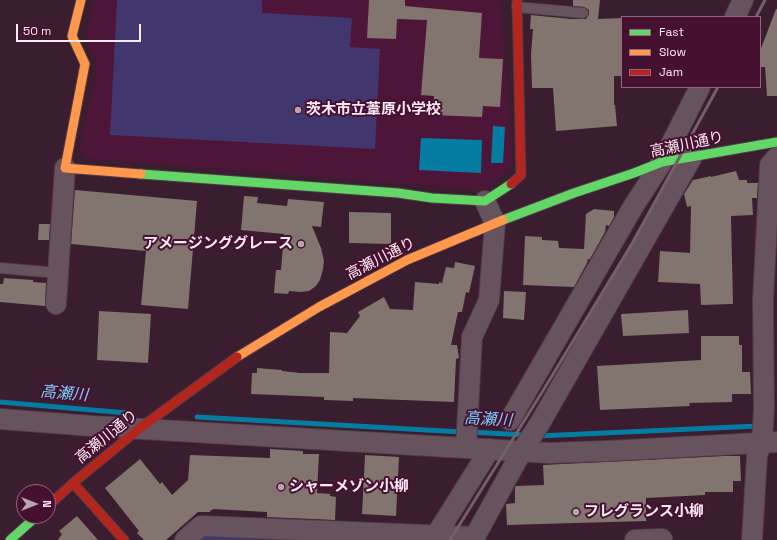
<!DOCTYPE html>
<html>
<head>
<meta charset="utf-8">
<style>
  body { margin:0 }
  #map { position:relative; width:777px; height:540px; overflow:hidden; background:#3a1d2e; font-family:"Space Grotesk",sans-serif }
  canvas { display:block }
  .legend { position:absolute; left:621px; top:16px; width:140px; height:72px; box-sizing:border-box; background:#461131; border:1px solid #90677f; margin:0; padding:5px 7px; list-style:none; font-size:12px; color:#ffe9f4 }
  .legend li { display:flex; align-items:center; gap:8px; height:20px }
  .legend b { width:20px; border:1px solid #90677f }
  .north { position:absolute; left:16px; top:484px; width:40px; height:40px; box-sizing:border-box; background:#461131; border:1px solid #90677f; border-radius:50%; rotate:90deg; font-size:11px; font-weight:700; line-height:16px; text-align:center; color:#ffe9f4 }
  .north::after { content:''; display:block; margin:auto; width:14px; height:18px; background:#baa2af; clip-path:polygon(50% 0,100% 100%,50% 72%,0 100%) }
  .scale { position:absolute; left:16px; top:24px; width:125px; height:18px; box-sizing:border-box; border:2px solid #ffe9f4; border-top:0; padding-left:5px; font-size:12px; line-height:14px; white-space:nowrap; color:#ffe9f4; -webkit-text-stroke:3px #461131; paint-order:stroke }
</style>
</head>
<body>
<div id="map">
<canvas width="777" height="540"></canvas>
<ul class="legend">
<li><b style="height:5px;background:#63d668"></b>Fast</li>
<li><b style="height:5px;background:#ff974d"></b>Slow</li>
<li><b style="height:5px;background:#b3261e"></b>Jam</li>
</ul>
<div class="north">N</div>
<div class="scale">50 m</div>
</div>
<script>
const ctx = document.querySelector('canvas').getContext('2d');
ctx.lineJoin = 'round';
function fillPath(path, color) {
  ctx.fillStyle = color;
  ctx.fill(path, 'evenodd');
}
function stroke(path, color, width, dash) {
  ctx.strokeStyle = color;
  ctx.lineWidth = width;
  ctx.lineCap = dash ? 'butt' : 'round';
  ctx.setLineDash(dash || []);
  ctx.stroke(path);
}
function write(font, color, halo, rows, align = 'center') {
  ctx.font = font + ' "Space Grotesk","Noto Sans JP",sans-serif';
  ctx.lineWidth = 4;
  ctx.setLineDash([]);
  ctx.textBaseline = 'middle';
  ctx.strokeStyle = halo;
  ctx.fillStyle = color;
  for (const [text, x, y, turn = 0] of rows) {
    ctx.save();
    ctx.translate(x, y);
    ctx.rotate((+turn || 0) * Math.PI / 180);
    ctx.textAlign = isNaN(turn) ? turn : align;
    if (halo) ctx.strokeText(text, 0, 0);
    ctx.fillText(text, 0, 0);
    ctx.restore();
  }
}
fillPath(new Path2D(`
  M94 0H500L512 146 511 168 482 190 85 158 79 150 96 75V67L93 55 89 47 86 35Z`), '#4d1537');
fillPath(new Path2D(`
  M117 0H262V13L352 18 350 47 380 49 375 149 110 135Z
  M208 534 289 536 291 540H197Z`), '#42366f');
fillPath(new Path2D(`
  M493 126 505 127 503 163H491Z
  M421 138 482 140 481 173 419 170Z`), '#057da2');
stroke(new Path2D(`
  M0 402 127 413
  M197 417 462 432
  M470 432 526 435
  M538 436 758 426`), '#057da2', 5);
fillPath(new Path2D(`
  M369 0H405V6L482 13 479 58 503 59 500 107 483 106 482 117 433 115 434 96 421 95 427 20 397 19 396 39 367 38Z
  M573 0H600L598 19 622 18V76H614V105H615L617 126 556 131 553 88H532L531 54 533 29H530L531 15 571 19H586L589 14V10L584 7 573 6Z
  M776 9H777V96H767L765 67H760V51Z
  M736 171 739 180H747V183H758L757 198H752L753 215 731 216 733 304 701 305 700 284 658 282 660 251 690 253 691 206 687 207 684 194 693 180 711 176V177Z
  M75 190 197 201 188 309 141 305 146 251 71 244Z
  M244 196 258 197 257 203 287 206 288 199 324 202 321 227 312 226 321 248 324 261 323 269 320 280 316 286 309 291 301 292 289 291 288 294 274 293 276 270H281L284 234 241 230Z
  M594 209 614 211V217L609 226 606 225 605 232 590 259H588L587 263 574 287 523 285 525 236 542 237V240L558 241 559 248 584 249 586 214Z
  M349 212 391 213V244L349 243Z
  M39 224H50L49 240H38Z
  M455 262 475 266 469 293 466 292 462 312H458L451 345H457L459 358 456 359 454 402 353 398V401L324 400V397L251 394 252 373H257V368L282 370V371L300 373H329L330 332 347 333 360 316 358 312 384 297 390 309 413 310 415 282 439 284V282L442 283 446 267 454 268Z
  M4 278 33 280V282L46 283 45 306 0 302V284H3Z
  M504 291 526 292 524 320 503 318Z
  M688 310 689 333 623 336 621 314Z
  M99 311 151 314 148 363 97 360Z
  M701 336H739V345H742V372H750L751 394H732V402L689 403 690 406 600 410 597 366 701 360Z
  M270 449 303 451V454H319L317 493 330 494V496L336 497 335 520 267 517V512L213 509V510H211L210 512H198L166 540H144L137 533 139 531 105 488 140 459 160 484 162 482 172 495 188 480 190 455 270 458Z
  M365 455 399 457 396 516 362 514Z
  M724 456H740L741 481H733V492H705V495L646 498V521L507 525 506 504 515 503V488L516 486 544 485 543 465Z
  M77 516 98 540H58L62 534 59 531Z`), '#82746f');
const lane = new Path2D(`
  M517 7 583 13
  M0 268 58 273`);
const street = new Path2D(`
  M735 17 743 0
  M56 304 65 168
  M0 419 92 426 550 453 607 451 777 442
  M510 420 633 207 662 162 700 87
  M466 448 472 337 489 300 495 223 485 201
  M185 540 201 526 475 537
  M433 540 490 449
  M473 540 522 451 540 423 692 157
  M635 540 662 539V540
  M752 540 757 456 762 442 764 409 763 300 770 165 777 157`);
const fast = new Path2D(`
  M141 174 398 193 432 198 485 201 511 184
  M503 220 574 193 634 173 662 162 777 142
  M10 540 37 516`);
const slow = new Path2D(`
  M81 0 72 36 85 64 65 168 141 174
  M237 357 319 307 407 260 503 220`);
const jam = new Path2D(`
  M511 184 521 175 517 0
  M73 483 124 540
  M48 506 73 483 140 428 237 357`);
stroke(lane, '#4f3a46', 12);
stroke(street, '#4f3a46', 22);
stroke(fast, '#4f3a46', 11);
stroke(slow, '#4f3a46', 11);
stroke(jam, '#4f3a46', 11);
stroke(lane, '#67535e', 10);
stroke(street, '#67535e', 20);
stroke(fast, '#63d668', 9);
stroke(slow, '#ff974d', 9);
stroke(jam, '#b3261e', 9);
stroke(new Path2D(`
  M756 17 765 0
  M450 540 544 389 633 242 718 87`), '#745f6a', 3);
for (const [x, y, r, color] of [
  [298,110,4,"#baa2af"],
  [301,244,4,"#baa2af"],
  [281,487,4,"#baa2af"],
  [576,512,4,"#baa2af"]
]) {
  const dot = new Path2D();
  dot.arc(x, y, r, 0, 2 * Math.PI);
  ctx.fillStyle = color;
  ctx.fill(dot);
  stroke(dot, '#461131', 1.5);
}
write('bold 15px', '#ffe9f4', '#461131', [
  ["茨木市立葦原小学校",306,110],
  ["アメージンググレース",293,244,"right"],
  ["シャーメゾン小柳",289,487],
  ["フレグランス小柳",584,512]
], 'left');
write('15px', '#ffe9f4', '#461131', [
  ["高瀬川通り",687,145,-12],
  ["高瀬川通り",381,259,-27],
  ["高瀬川通り",107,437,-39]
]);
write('italic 16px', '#78d3f9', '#461131', [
  ["高瀬川",64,394,5],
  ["高瀬川",488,420,3]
]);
</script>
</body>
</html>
